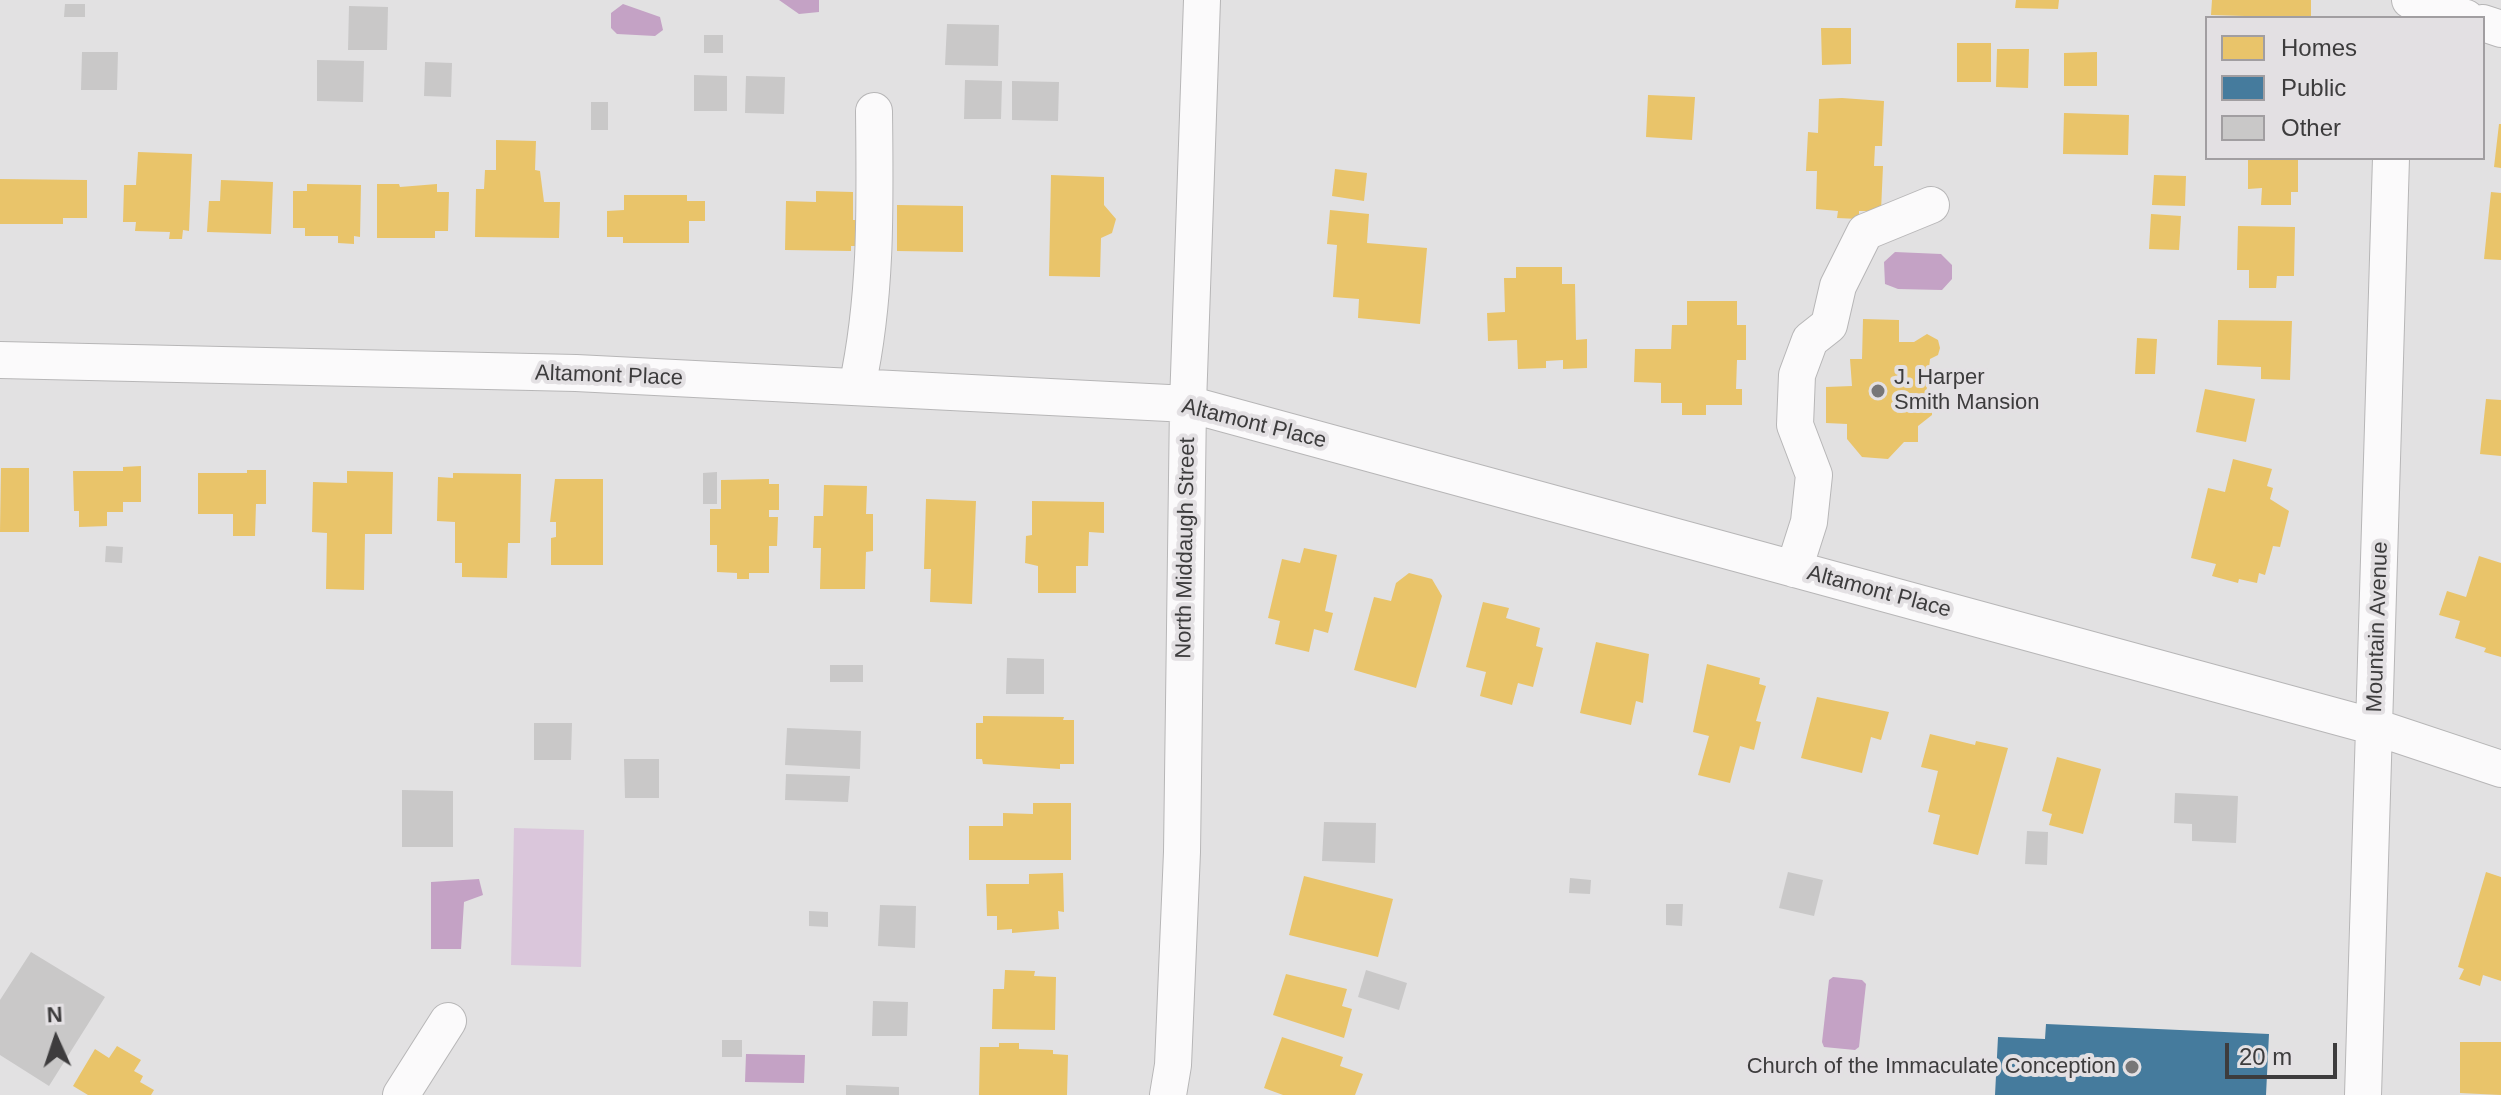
<!DOCTYPE html>
<html>
<head>
<meta charset="utf-8">
<style>
  body { margin:0 }
  #map { position:relative; width:2501px; height:1095px; overflow:hidden; background:#e2e1e2; font-family:Arial,sans-serif }
  canvas { display:block }
  .legend { position:absolute; left:2205px; top:16px; width:280px; height:144px; box-sizing:border-box; background:#e3e0e3; border:2px solid #a19ea1; margin:0; padding:10px 14px; list-style:none; font-size:24px; color:#3d3c3d }
  .legend li { display:flex; align-items:center; gap:16px; height:40px }
  .legend b { width:40px; border:2px solid #a19ea1 }
  .north { position:absolute; left:16px; top:999px; width:80px; height:80px; -webkit-text-stroke:6px #e3e0e3; paint-order:stroke; rotate:357deg; font-size:22px; font-weight:700; line-height:32px; text-align:center; color:#3d3c3d }
  .north::after { content:''; display:block; margin:auto; width:28px; height:36px; background:#3d3c3d; clip-path:polygon(50% 0,100% 100%,50% 72%,0 100%) }
  .scale { position:absolute; left:2225px; top:1043px; width:112px; height:36px; box-sizing:border-box; border:4px solid #3d3c3d; border-top:0; padding-left:10px; font-size:24px; line-height:28px; white-space:nowrap; color:#3d3c3d; -webkit-text-stroke:6px #e3e0e3; paint-order:stroke }
</style>
</head>
<body>
<div id="map">
<canvas width="2501" height="1095"></canvas>
<ul class="legend">
<li><b style="height:22px;background:#e9c46a"></b>Homes</li>
<li><b style="height:22px;background:#457b9d"></b>Public</li>
<li><b style="height:22px;background:#c9c8c8"></b>Other</li>
</ul>
<div class="north">N</div>
<div class="scale">20 m</div>
</div>
<script>
const ctx = document.querySelector('canvas').getContext('2d');
ctx.lineJoin = 'round';
function fillPath(path, color) {
  ctx.fillStyle = color;
  ctx.fill(path, 'evenodd');
}
function stroke(path, color, width, dash) {
  ctx.strokeStyle = color;
  ctx.lineWidth = width;
  ctx.lineCap = dash ? 'butt' : 'round';
  ctx.setLineDash(dash || []);
  ctx.stroke(path);
}
function write(font, color, halo, rows, align = 'center') {
  ctx.font = font + ' Arial,sans-serif';
  ctx.lineWidth = 8;
  ctx.setLineDash([]);
  ctx.textBaseline = 'middle';
  ctx.strokeStyle = halo;
  ctx.fillStyle = color;
  for (const [text, x, y, turn = 0] of rows) {
    ctx.save();
    ctx.translate(x, y);
    ctx.rotate((+turn || 0) * Math.PI / 180);
    ctx.textAlign = isNaN(turn) ? turn : align;
    if (halo) ctx.strokeText(text, 0, 0);
    ctx.fillText(text, 0, 0);
    ctx.restore();
  }
}
fillPath(new Path2D(`
  M514 828 584 830 581 967 511 965Z`), '#dac6db');
fillPath(new Path2D(`
  M779 0H819V12L799 14Z
  M623 4 660 17 663 30 655 36 617 34 611 28V13Z
  M1895 252 1941 254 1952 265V279L1942 290 1898 289 1885 284 1884 262Z
  M479 879 483 895 464 902 461 949H431V882Z
  M1833 977 1862 980 1866 984 1859 1047 1855 1050 1824 1047 1822 1042 1829 980Z
  M746 1054 805 1055 804 1083 745 1082Z`), '#c4a2c5');
fillPath(new Path2D(`
  M2016 0H2059L2058 9 2015 8Z
  M2212 0H2311V18L2211 15Z
  M1821 28H1851V64L1822 65Z
  M1957 43H1991V82H1957Z
  M1997 49H2029L2028 88 1996 87Z
  M2097 52V86H2064V53Z
  M1648 95 1695 97 1692 140 1646 137Z
  M1842 98 1884 101 1882 146H1875L1874 166H1883L1881 211H1859V219L1837 218 1838 211 1816 209 1817 171H1806L1808 132 1818 133 1819 99Z
  M2064 113 2129 115 2128 155 2063 154Z
  M2499 124H2501V168L2494 167Z
  M496 140 536 141 535 170 540 171 544 202H560L559 238 475 237 476 189H484L485 170H496Z
  M138 152 192 154 189 231 183 230 182 239H169L170 232 135 231 136 222H123L124 185H136Z
  M2248 158H2298V192H2291V205H2261L2262 188 2248 189Z
  M1335 169 1367 173 1364 201 1332 196Z
  M1051 175 1104 177V205L1116 219 1112 233 1101 238 1100 277 1049 276Z
  M2154 175 2186 176 2185 206 2152 205Z
  M0 179 87 180V218H63V224H0Z
  M221 180 273 182 271 234 207 232 209 201H220Z
  M307 184 361 185 360 237 354 236V244L338 243V236H305V228H293V191H307Z
  M377 184H399L400 187 437 184V192H449L448 231H435V238H377Z
  M816 191 853 192V220H863V246H851V251L785 250 786 201 816 202Z
  M2491 192 2501 193V260L2484 259Z
  M624 195H687V201H705V221H689V243H623V237H607V211L624 210Z
  M897 205 963 206V252L897 251Z
  M1330 210 1369 214 1367 243 1427 248 1420 324 1358 318 1359 299 1333 297 1337 245 1327 244Z
  M2151 214 2181 216 2179 250 2149 249Z
  M2238 226 2295 227 2294 276H2277L2276 288H2249V270H2237Z
  M1516 267H1562V284H1575L1576 340 1587 339V368L1563 369V360L1546 361V368L1518 369 1517 340 1488 341 1487 313 1505 312 1504 278H1516Z
  M1687 301H1737V325H1746V360H1737L1736 389H1742V405H1706V415H1682V403H1661V383L1634 382 1635 349H1671L1672 325H1687Z
  M1863 319 1899 320V342H1914L1927 334 1938 340 1940 348 1938 355 1930 359 1926 396 1932 402V415L1918 426V442H1904L1888 459 1862 457 1847 439V424L1826 423V387L1852 386 1850 359H1862Z
  M2218 320 2292 321 2290 380 2261 379V367L2217 365Z
  M2137 338 2157 339 2155 374H2135Z
  M2205 389 2255 399 2246 442 2196 432Z
  M2486 399 2501 400V456L2480 454Z
  M2233 459 2272 469 2267 486 2273 488 2270 499 2289 511 2280 547 2273 546 2265 575 2259 573 2257 583 2239 579 2238 583 2212 576 2216 564 2191 558 2208 488 2225 492Z
  M141 466V502H123V512H107V526L79 527V511H74L73 471H123V467Z
  M1 468H29V532H0Z
  M247 470H266V504H256L255 536H233V514H198V473H247Z
  M347 471 393 472 392 534H365L364 590 326 589 327 533 312 532 313 482 347 483Z
  M453 473 521 474 520 543H508L507 578 462 577V563H455V522L437 521 438 477 453 478Z
  M555 479H603V565H551V538L556 537V522H550Z
  M769 479V484H779V510H769V517H778L777 546H769V573H749V579H737V573L717 572V545H710V509H721V480Z
  M824 485 867 486 866 514H873V551L866 552 865 589H820L821 548H813L814 516H823Z
  M926 499 976 501 972 604 930 602 931 569H924Z
  M1032 501 1104 502V533L1089 532 1088 566H1076V593H1038V566L1025 563 1026 536 1032 535Z
  M1304 548 1337 555 1325 611 1333 613 1328 633 1314 629 1309 652 1275 644 1280 621 1268 618 1282 559 1300 563Z
  M2479 556 2501 563V657L2484 652 2486 648 2455 638 2460 621 2439 615 2447 591 2466 597Z
  M1409 573 1432 579 1442 596 1416 688 1354 670 1374 597 1391 601 1396 583Z
  M1483 602 1509 608 1506 618 1540 628 1536 646 1543 648 1533 687 1518 683 1512 705 1480 696 1486 672 1466 667Z
  M1596 642 1649 654 1643 703 1636 701 1631 725 1580 713Z
  M1707 664 1760 678 1759 684 1766 686 1756 721 1761 722 1754 750 1740 746 1730 783 1698 775 1709 736 1693 732Z
  M1817 697 1889 712 1881 740 1871 737 1862 773 1801 758Z
  M983 716 1064 717 1063 720H1074V764H1060V769L983 764 982 759H976V723H983Z
  M1930 734 1975 745 1976 741 2008 748 1978 855 1933 844 1940 815 1928 812 1938 771 1921 767Z
  M2057 757 2101 769 2083 834 2049 825 2052 814 2042 811Z
  M1033 803H1071V860H969V826H1003V813L1033 814Z
  M2486 872 2501 877V981L2483 975 2480 986 2459 979 2464 969 2458 967Z
  M1063 873 1064 912 1058 911 1059 929 1012 933V929L997 930V916H987L986 884H1029V874Z
  M1304 876 1393 899 1378 957 1289 935Z
  M1005 970 1035 971 1034 976 1056 977 1055 1030 992 1029 993 989H1004Z
  M1286 974 1347 989 1342 1006 1352 1009 1344 1038 1273 1015Z
  M1282 1037 1343 1057 1340 1066 1363 1074 1355 1095H1283L1264 1088Z
  M2460 1042H2501V1095L2460 1093Z
  M999 1043H1019V1049L1053 1050V1054L1068 1055 1067 1095H979L980 1047H999Z
  M117 1046 141 1060 134 1071 143 1076 140 1082 154 1090 151 1095H88L73 1086 95 1049 109 1058Z`), '#e9c46a');
fillPath(new Path2D(`
  M2046 1024 2269 1034 2266 1095H1995L1998 1037 2045 1039Z`), '#457b9d');
fillPath(new Path2D(`
  M65 4H85V17H64Z
  M349 6 388 7 387 50H348Z
  M947 24 999 25 998 66 945 65Z
  M704 35H723V53H704Z
  M82 52H118L117 90H81Z
  M317 60 364 61 363 102 317 101Z
  M425 62 452 63 451 97 424 96Z
  M694 75 727 76V111H694Z
  M746 76 785 77 784 114 745 113Z
  M965 80 1002 81 1001 119H964Z
  M1012 81 1059 82 1058 121 1012 120Z
  M591 102H608V130H591Z
  M717 472V504H703V473Z
  M106 546 123 547 122 563 105 562Z
  M1007 658 1044 659V694H1006Z
  M830 665H863V682H830Z
  M534 723H572L571 760H534Z
  M787 728 861 731 860 769 785 765Z
  M624 759H659V798H625Z
  M786 774 850 776 848 802 785 800Z
  M402 790 453 791V847H402Z
  M2175 793 2238 796 2236 843 2192 841V824L2174 823Z
  M1324 822 1376 823 1375 863 1322 861Z
  M2027 831 2048 832 2047 865 2025 864Z
  M1788 872 1823 880 1814 916 1779 908Z
  M1570 878 1591 880 1590 894 1569 893Z
  M1666 904H1683L1682 926 1666 925Z
  M880 905 916 906 915 948 878 946Z
  M809 911 828 912V927L809 926Z
  M31 952 105 997 49 1086 0 1055V1000Z
  M1366 970 1407 983 1399 1010 1358 997Z
  M873 1001 908 1002 907 1036H872Z
  M722 1040H742V1057H722Z
  M846 1085 899 1087V1095H846Z`), '#c9c8c8');
const minor = new Path2D(`
  M2410 0 2466 18
  M2483 23 2501 29
  M0 360 576 373 1188 404 2375 727 2501 769
  M857 387C877 295 875 204 874 111
  M1794 569 1809 522 1814 475 1795 425 1797 375 1810 340 1829 325 1838 286 1865 232 1931 205
  M401 1095 448 1021
  M1168 1095 1173 1065 1182 852 1188 404 1202 0
  M2363 1095 2391 158`);
stroke(minor, '#b7b6b7', 38);
stroke(minor, '#fbfafb', 36);
for (const [x, y, r, color] of [
  [1878,391,8,"#777677"],
  [2132,1067,8,"#777677"]
]) {
  const dot = new Path2D();
  dot.arc(x, y, r, 0, 2 * Math.PI);
  ctx.fillStyle = color;
  ctx.fill(dot);
  stroke(dot, '#e3e0e3', 3);
}
write('22px', '#3d3c3d', '#e3e0e3', [
  ["Altamont Place",609,376,2],
  ["Altamont Place",1254,424,14],
  ["North Middaugh Street",1186,548,-89],
  ["Altamont Place",1879,592,15],
  ["Mountain Avenue",2378,627,-88]
]);
write('22px', '#3d3c3d', '#e3e0e3', [
  ["J. Harper",1894,378],
  ["Smith Mansion",1894,403],
  ["Church of the Immaculate Conception",2116,1067,"right"]
], 'left');
</script>
</body>
</html>
